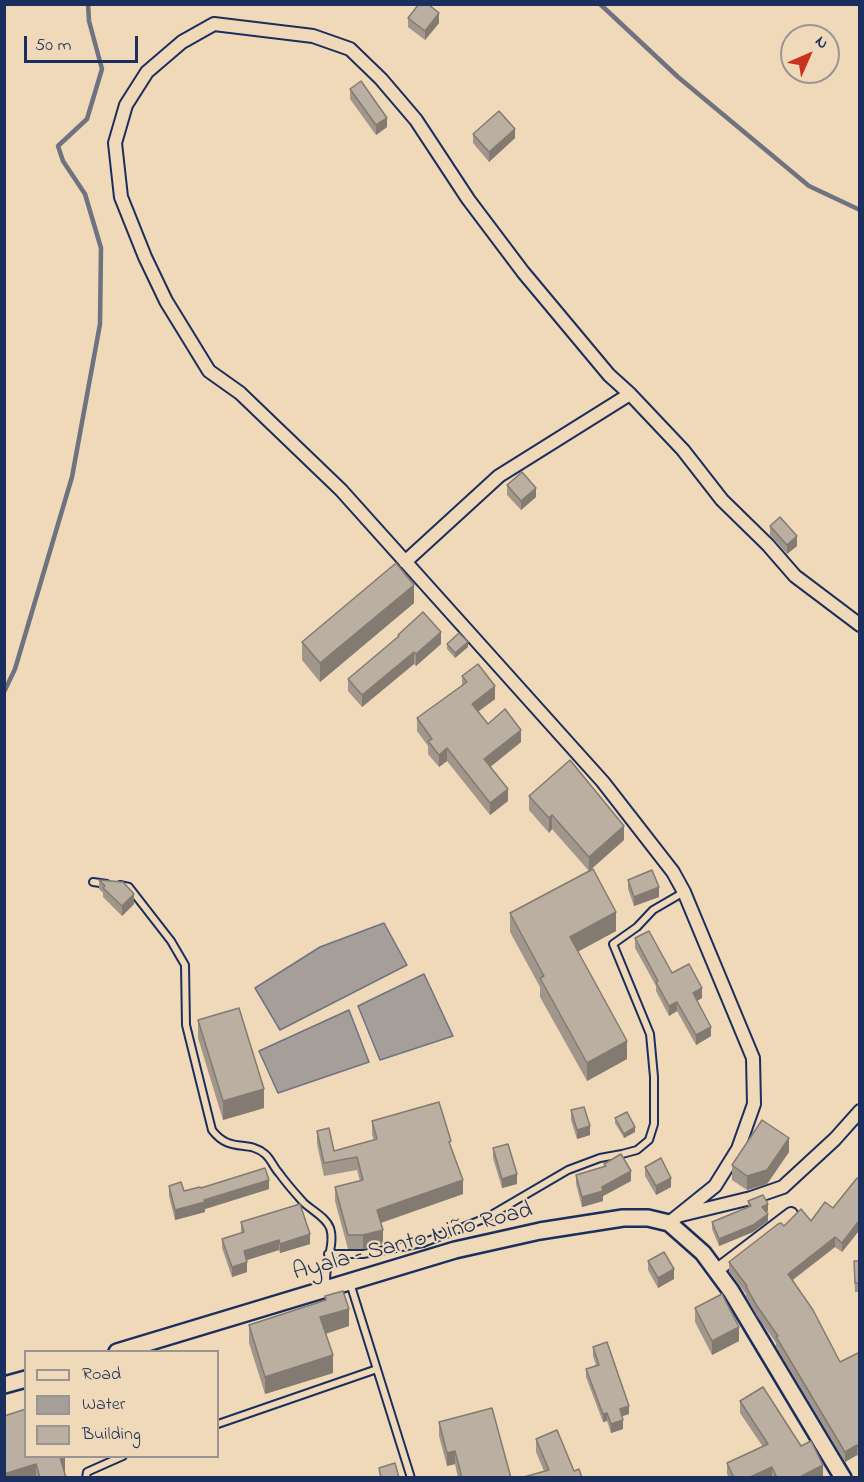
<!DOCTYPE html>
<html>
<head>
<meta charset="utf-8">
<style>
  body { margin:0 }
  #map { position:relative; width:864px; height:1482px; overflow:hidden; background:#efd9b8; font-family:"Indie Flower",sans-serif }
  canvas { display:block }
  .frame { position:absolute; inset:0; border:6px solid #1b2f5e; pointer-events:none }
  .legend { position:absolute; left:24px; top:1350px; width:195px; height:108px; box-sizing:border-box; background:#efd9b8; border:2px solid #9a9594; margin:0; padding:8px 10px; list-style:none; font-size:18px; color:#1b2f5e }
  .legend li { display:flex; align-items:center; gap:12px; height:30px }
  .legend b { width:30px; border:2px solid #9a9594 }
  .north { position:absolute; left:780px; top:24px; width:60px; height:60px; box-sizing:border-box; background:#efd9b8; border:2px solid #9a9594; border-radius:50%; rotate:45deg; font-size:16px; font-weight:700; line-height:24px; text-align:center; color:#1b2f5e }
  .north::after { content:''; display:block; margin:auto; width:21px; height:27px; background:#c8321e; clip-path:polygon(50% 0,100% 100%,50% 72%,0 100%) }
  .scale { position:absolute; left:24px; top:36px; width:114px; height:27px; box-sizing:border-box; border:3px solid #1b2f5e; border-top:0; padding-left:8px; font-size:18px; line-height:21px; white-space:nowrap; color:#1b2f5e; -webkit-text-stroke:4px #efd9b8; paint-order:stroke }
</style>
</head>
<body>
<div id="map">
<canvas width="864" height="1482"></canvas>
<div class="frame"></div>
<ul class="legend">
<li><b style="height:8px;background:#efd9b8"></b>Road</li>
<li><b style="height:16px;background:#a69f99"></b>Water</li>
<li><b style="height:16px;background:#bbafa2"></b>Building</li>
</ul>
<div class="north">N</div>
<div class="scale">50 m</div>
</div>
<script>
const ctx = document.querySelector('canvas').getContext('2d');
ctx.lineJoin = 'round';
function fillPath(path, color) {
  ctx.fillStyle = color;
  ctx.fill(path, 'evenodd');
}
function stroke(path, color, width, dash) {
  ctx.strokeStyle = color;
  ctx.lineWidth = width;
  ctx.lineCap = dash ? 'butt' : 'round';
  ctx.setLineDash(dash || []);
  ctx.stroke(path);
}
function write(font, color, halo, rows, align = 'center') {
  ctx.font = font + ' "Indie Flower",sans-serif';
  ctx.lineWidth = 4.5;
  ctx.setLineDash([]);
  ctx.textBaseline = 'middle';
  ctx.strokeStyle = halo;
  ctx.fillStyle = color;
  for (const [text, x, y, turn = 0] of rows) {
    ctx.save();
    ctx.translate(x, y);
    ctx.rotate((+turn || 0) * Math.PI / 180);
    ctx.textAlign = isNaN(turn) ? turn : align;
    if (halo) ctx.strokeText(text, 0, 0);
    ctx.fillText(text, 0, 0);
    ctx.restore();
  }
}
const water = new Path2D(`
  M384 923 407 965 280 1030 255 988 320 947Z
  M424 974 453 1036 380 1060 358 1006Z
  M349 1010 369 1062 278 1093 259 1051Z`);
fillPath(water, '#a69f99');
stroke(water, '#6e7281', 1.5);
stroke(new Path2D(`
  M600 4 678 77 809 186 860 210
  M4 692 15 669 72 477 100 324 101 248 85 194 63 161 58 146 87 119 102 69 89 21 88 4`), '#6e7281', 4.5);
const service = new Path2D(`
  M93 882 107 884
  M120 885 129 887 171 941 185 965 186 1025 212 1130C230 1154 248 1139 265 1154 271 1159 274 1168 279 1173 286 1183 295 1193 303 1202 311 1210 326 1217 330 1228 336 1245 322 1269 327 1288
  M328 1254H363L423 1243 486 1218 568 1170 600 1158 622 1154 637 1150 649 1140 654 1124V1077L650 1034 613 944 637 927 653 910 684 892
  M350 1283 411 1478
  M218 1424 377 1369
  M86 1478 87 1472 123 1456`);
const minor = new Path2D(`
  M630 394 609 375 523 272 468 199 416 120 381 79 350 49 313 36 214 24 182 42 147 72 126 105 115 143 121 197 145 257 166 301 209 371 240 393 341 490 603 782 673 872 684 892 753 1058 754 1104 738 1149 715 1186 669 1223
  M405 562 499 476 630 394 683 450 722 500 768 545 795 576 860 625
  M681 1215 751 1198 783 1187 835 1139 860 1111
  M716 1271 791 1214`);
const tertiary = new Path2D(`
  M117 1352 455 1250 540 1231 623 1218H648L669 1223 703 1253 731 1291 843 1478
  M4 1385 26 1379`);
stroke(service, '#1b2f5e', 10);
stroke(minor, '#1b2f5e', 16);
stroke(tertiary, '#1b2f5e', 20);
stroke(service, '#efd9b8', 6);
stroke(minor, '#efd9b8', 12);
stroke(tertiary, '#efd9b8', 15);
fillPath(new Path2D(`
  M408 18 439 23 425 40 408 27Z
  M350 89 387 127 376 135 350 99Z
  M473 134 515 138 489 162 473 143Z
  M507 485 536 497 521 510 507 495Z
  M770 526 797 546 787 554 770 535Z
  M414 603 320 682 302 660V642Z
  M398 635 441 644 416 666 414 664 362 707 348 691V679L398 637Z
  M447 644 468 647 455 658 447 649Z
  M462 676 495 699 478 712 488 724 521 742 490 767 508 801 490 815 447 761 439 767 428 754V746L417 731V718L462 685Z
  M529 796 624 840 589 871 552 829 549 833 529 810Z
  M99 880 134 904 122 916 103 897V893L99 889Z
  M628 880 659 897 634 906 628 889Z
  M510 913 616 931 577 952 627 1059 587 1081 540 997V987L510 932Z
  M635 938 672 973 702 998 697 1001 711 1036 696 1045 677 1011 669 1016 656 991V986L635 948Z
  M198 1020 264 1108 223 1120 198 1038Z
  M571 1110 590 1135 577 1139 571 1120Z
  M615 1118 635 1132 624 1138 615 1123Z
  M372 1121 451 1149 463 1194 381 1223 383 1244 363 1249H348L335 1201V1187L360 1181 357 1170 324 1176 317 1144V1131L334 1151 374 1140 372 1135Z
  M493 1148 517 1184 502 1188 493 1158Z
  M789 1152 767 1184 747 1190 732 1180V1165Z
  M604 1164 631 1181 603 1196V1201L582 1207 576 1184V1175L604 1167Z
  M645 1167 671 1187 656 1195 645 1176Z
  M860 1180V1233L858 1232 842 1252 835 1247 793 1280 840 1362 860 1352V1460L857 1455 845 1462 781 1355 776 1347V1343L757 1316 746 1297V1294L729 1271V1262L784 1226 811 1221 833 1208Z
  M169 1186 184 1191 201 1188 269 1189 205 1209V1212L175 1220 169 1196Z
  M748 1201 768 1211 766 1212 768 1221 753 1232 719 1246 712 1229V1222L748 1208Z
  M241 1222 310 1244 280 1253 279 1250 247 1260V1272L232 1277 222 1248V1239L241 1233Z
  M648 1261 674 1279 658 1288 648 1270Z
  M860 1261V1292H855L854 1270Z
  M325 1296 349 1326 326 1334 333 1373 265 1394 249 1343V1325L325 1301Z
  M695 1308 739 1341 712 1355 695 1322Z
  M593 1347 629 1414 622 1416 623 1429 611 1433 607 1421 603 1422 586 1377V1369L596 1365 593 1356Z
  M740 1401 801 1446 823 1476 820 1478H729L727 1474V1463L763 1447 740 1413Z
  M4 1416 65 1456V1471L64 1472 66 1478H4Z
  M439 1422 511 1478H458L455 1464 447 1466 439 1436Z
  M536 1439 574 1471H544L536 1452Z`), '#a1968b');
fillPath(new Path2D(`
  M439 13V23L425 40V31Z
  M387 118V127L376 135V125Z
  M515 129V138L489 162V152Z
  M536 488V497L521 510V501Z
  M797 536V546L787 554V545Z
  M414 585V603L320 682V663Z
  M441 632V644L416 666V654Z
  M468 642V647L455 658V653Z
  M414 652V664L362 707V695Z
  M495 686V699L472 716V704Z
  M521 730V742L484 772V759Z
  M447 748V761L439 767V755Z
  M508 789V801L490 815V803Z
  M552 815V829L549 833V818Z
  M624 826V840L589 871V857Z
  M659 887V897L634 906V897Z
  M134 894V904L122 916V906Z
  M616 912V931L570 956V937Z
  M702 988V998L693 1003V993Z
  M677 1002V1011L669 1016V1006Z
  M711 1027V1036L696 1045V1035Z
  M627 1041V1059L587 1081V1063Z
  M264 1089V1108L223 1120V1101Z
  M590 1126V1135L577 1139V1130Z
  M635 1127V1132L624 1138V1134Z
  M789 1138V1152L767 1184 747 1190V1176Z
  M631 1171V1181L603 1196V1201L582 1207V1197Z
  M517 1174V1184L502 1188V1179Z
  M671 1178V1187L656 1195V1186Z
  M269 1180V1189L205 1209V1212L175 1220V1210Z
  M463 1180V1194L377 1224V1210Z
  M768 1204V1211L762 1214V1207Z
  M768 1214V1221L753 1232 719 1246V1239Z
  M858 1222V1232L842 1252V1243Z
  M383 1230V1244L363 1249V1235Z
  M310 1234V1244L280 1253V1244Z
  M835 1237V1247L788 1283V1274Z
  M279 1240V1250L244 1261V1251Z
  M247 1262V1272L232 1277V1267Z
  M674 1269V1279L658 1288V1278Z
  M349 1309V1326L320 1335V1317Z
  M739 1327V1341L712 1355V1341Z
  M333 1355V1373L265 1394V1377Z
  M629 1406V1414L620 1417V1409Z
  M607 1413V1421L603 1422V1414Z
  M623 1420V1429L611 1433V1424Z
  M857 1445V1455L845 1462V1452Z
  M455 1451V1464L447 1466V1453Z
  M63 1456H65V1471L60 1473V1457Z
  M36 1464V1478H4V1474Z
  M823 1465V1476L820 1478H798Z
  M772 1467V1478H748Z`), '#837a71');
const building = new Path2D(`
  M419 4H428L439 13 425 31 408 18Z
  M361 81 387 118 376 125 350 89Z
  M499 111 515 129 489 152 473 134Z
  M522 472 536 488 521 501 507 485Z
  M780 517 797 536 787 545 770 526Z
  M396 563 414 585 320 663 302 642Z
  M423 612 441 632 416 654 414 652 362 695 348 679 399 636 398 635Z
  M459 633 468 642 455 653 447 644Z
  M478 664 495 686 472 704 488 724 505 709 521 730 484 759 508 789 490 803 447 748 439 755 428 741 432 739 417 718 467 682 462 676Z
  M570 760 624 826 589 857 552 815 549 818 529 796Z
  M593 869 616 912 570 937 627 1041 587 1063 540 978 544 976 510 913Z
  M652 870 659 887 634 897 628 880Z
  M99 880 123 882 134 894 122 906 103 888 105 886Z
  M649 931 672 973 689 964 702 988 693 993 711 1027 696 1035 677 1002 669 1006 656 982 658 981 635 938Z
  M239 1008 264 1089 223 1101 198 1020Z
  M439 1102 451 1141 449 1142 463 1180 377 1210 383 1230 363 1235H348L335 1187 363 1180 357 1157 324 1163 317 1131 329 1128 334 1151 377 1139 372 1121Z
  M584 1107 590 1126 577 1130 571 1110Z
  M627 1112 635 1127 624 1134 615 1118Z
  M762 1120 789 1138 767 1170 747 1176 732 1165Z
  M508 1144 517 1174 502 1179 493 1148Z
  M621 1154 631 1171 602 1187 603 1191 582 1197 576 1175 606 1166 604 1164Z
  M661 1158 671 1178 656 1186 645 1167Z
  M265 1168 269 1180 204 1200 205 1202 175 1210 169 1186 181 1182 184 1191 200 1187 201 1188Z
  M857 1178 860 1180V1223L858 1222 842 1243 835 1237 788 1274 813 1310 840 1362 860 1352V1450L857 1445 845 1452 781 1345 776 1337 778 1336 757 1306 746 1287 747 1286 729 1262 778 1224 781 1223 784 1226 801 1209 811 1221 825 1202 833 1208Z
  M763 1195 768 1204 762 1207 768 1214 753 1225 719 1239 712 1222 751 1206 748 1201Z
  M300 1204 310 1234 280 1244 279 1240 244 1251 247 1262 232 1267 222 1239 244 1232 241 1222Z
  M664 1252 674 1269 658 1278 648 1261Z
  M854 1261H860V1283H855Z
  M343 1291 349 1309 320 1317 333 1355 265 1377 249 1325 326 1300 325 1296Z
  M722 1294 739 1327 712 1341 695 1308Z
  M607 1342 629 1406 620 1409 623 1420 611 1424 607 1413 603 1414 586 1369 599 1365 593 1347Z
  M763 1387 801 1446 811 1441 823 1465 798 1478H777L772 1467 748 1478H734L727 1463 768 1444 740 1401Z
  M492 1408 511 1478H462L455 1451 447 1453 439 1422Z
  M26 1409V1456H63L60 1457 66 1478H40L36 1464 4 1474V1416Z
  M557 1430 574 1471 579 1469 582 1478H520L549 1470 536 1439Z
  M395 1463 399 1478H381L379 1468Z`);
fillPath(building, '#bbafa2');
stroke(building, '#837a71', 1.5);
write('24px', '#1b2f5e', '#efd9b8', [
  ["Ayala – Santo Niño Road",413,1243,-15]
]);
</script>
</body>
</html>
